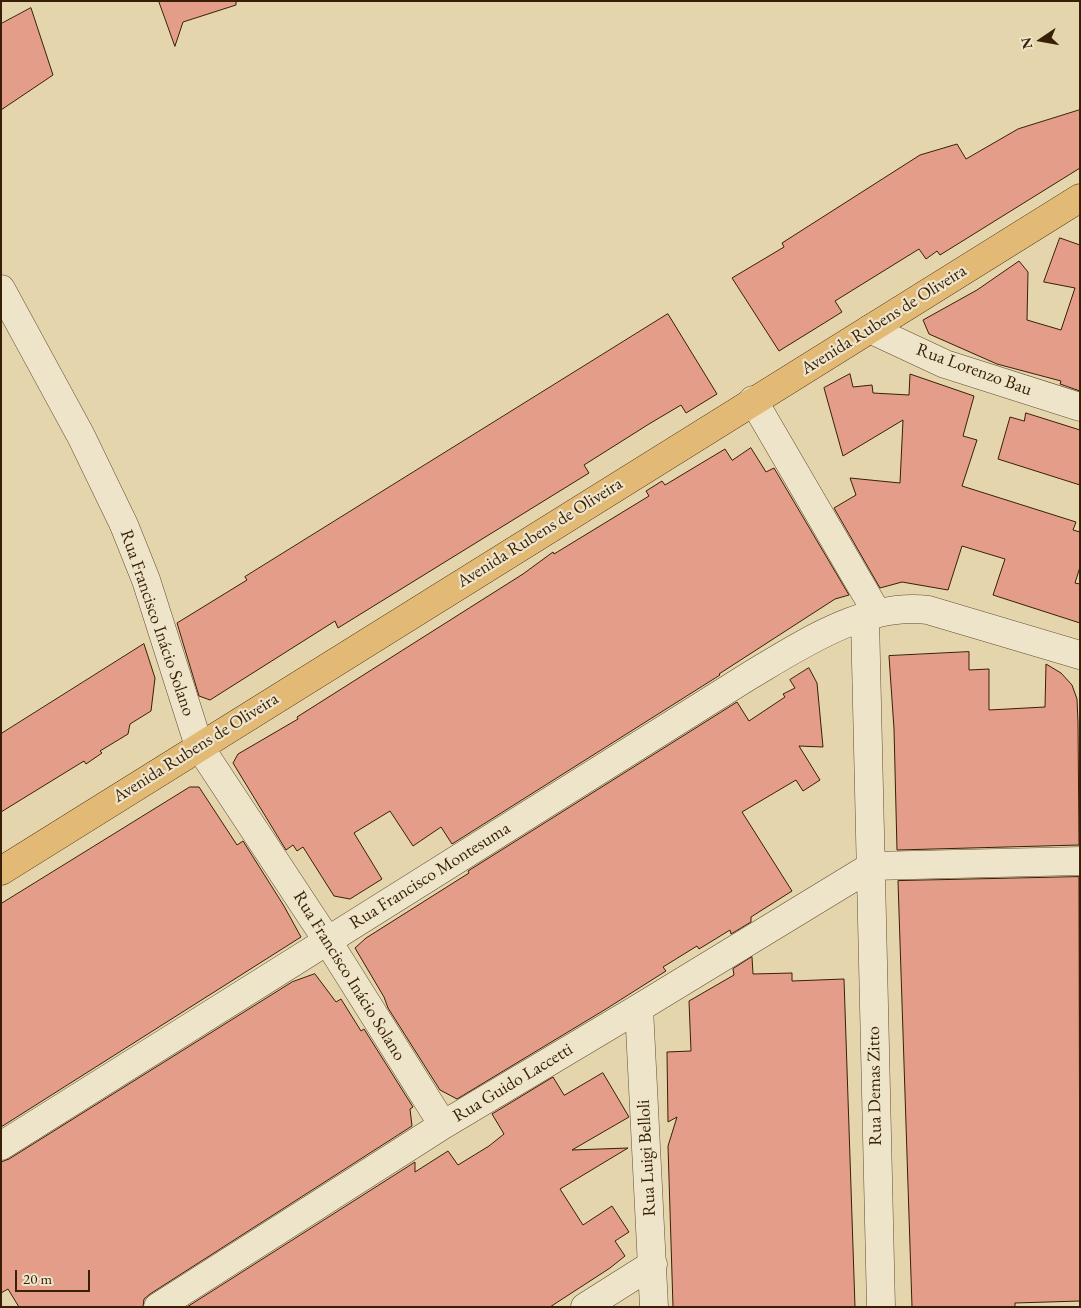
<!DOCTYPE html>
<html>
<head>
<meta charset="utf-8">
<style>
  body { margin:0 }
  #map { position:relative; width:1081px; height:1308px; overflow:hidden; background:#e4d5ad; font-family:"EB Garamond",serif }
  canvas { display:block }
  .frame { position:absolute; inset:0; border:2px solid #381f06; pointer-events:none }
  .north { position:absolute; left:1016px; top:15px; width:50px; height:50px; -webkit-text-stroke:4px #ede4ca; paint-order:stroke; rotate:258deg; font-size:14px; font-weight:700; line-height:20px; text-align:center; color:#381f06 }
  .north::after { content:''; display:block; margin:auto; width:18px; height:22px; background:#381f06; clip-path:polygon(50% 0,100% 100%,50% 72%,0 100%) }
  .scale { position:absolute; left:15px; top:1270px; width:75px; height:22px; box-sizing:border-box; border:2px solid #381f06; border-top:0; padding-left:6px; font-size:15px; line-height:18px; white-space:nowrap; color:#381f06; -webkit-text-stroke:4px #ede4ca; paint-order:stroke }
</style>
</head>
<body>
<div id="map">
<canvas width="1081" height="1308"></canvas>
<div class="frame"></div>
<div class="north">N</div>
<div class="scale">20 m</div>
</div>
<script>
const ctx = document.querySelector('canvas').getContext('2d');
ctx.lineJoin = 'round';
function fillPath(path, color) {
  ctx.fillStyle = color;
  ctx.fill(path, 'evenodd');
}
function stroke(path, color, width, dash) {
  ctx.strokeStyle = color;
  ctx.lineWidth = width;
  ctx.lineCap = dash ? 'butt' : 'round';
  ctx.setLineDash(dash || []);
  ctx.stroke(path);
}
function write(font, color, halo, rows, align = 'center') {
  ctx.font = font + ' "EB Garamond",serif';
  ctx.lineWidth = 4.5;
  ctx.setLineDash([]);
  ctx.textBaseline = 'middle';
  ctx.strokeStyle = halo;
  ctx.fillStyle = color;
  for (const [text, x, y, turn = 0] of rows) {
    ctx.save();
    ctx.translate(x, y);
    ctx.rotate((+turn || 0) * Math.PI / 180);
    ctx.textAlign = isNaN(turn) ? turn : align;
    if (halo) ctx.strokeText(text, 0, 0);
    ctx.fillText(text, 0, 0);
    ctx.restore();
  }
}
const building = new Path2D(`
  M159 1H236V5L183 22 175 46Z
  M31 8 53 75 1 110V24Z
  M1080 110V168L940 255 937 251 926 259 919 249 835 301 842 312 779 351 732 278 784 247 782 243 920 155 957 144 966 159 1018 129Z
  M1060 238 1080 245V391L1060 384 1061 381 997 364 929 334 923 320 977 290 1019 261 1028 272 1027 320 1061 330 1075 288 1044 282Z
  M668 314 717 394 686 413 681 405 649 424 584 465 589 473 338 628 335 621 210 700 199 696 177 623 247 580 245 577Z
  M850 374 853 387 872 385 873 393 909 395 910 374 974 396 963 436 977 440 962 486 1076 522 1073 530 1080 532V567L1075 583 1080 584V623L993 595 1005 559 962 546 948 590 902 582 880 588 834 508 856 495 850 478 900 483 903 420 843 456 824 388Z
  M1026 413 1080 430V485L998 459 1010 417 1024 421Z
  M751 448 766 472 774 468 849 595 835 599 719 674 720 675 452 844 441 827 413 846 390 811 354 833 382 879 350 899 334 896 303 847 297 851 293 845 286 850 233 763 238 754 298 719 297 717 523 574 553 552 554 554 649 496 646 491 662 481 665 485 725 449 732 460Z
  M144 644 155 678 151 711 130 724 128 734 100 751 102 753 86 764 84 761 1 812V734Z
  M969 652V670L989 669V710L1045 707 1046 664 1061 673 1072 685 1077 699 1078 722 1079 845 897 850 894 729 889 656Z
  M809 668 817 683 823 747 799 746 820 780 803 791 796 780 742 812 792 891 751 917V922L731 934 730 930 699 949 697 946 663 967 666 971 606 1009 457 1099 440 1090 388 1008 384 997 355 948 366 938 469 873 468 871 737 702 749 721 785 697 783 694 795 688 790 680Z
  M190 787H199L237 845 243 841 284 906 301 937 1 1127V904Z
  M1079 877 1080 1301 1015 1303V1307H912L898 881Z
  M752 957 753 974 792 973V981L844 979 855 1307H673L668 1146 677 1117 668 1122 667 1052 691 1051 689 1001 734 975 733 969Z
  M315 974 336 1002 341 999 361 1031 364 1029 413 1107 410 1109 412 1126 150 1294 144 1299 143 1307H19L8 1289 1 1293V1162L9 1159 292 982Z
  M603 1073 629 1117 572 1150 628 1148 560 1189 583 1225 612 1206 629 1232 615 1241 625 1256 610 1268 550 1307H187L415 1162V1172L448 1151 458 1165 489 1146 504 1134 492 1114 553 1077 564 1095Z`);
fillPath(building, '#e49d89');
stroke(building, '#381f06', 1);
const minor = new Path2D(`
  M1 289 81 436 124 525 146 580 199 746 327 940 443 1125
  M870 329 945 364 1080 407
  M753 400 877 613
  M865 618 881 1307
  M639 1008 654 1307
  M1 1146 749 676C801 645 865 602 928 610L1080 655
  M158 1307 443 1125 639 1008 872 866 1080 861
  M585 1307 653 1264`);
const major = new Path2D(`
  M1 871 1080 198`);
stroke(minor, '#634c30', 29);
stroke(major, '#381f06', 29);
stroke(minor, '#ede4ca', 28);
stroke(major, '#e2ba76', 28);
write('18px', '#381f06', '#ede4ca', [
  ["Avenida Rubens de Oliveira",884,320,-32],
  ["Rua Lorenzo Bau",974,370,20],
  ["Avenida Rubens de Oliveira",540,533,-32],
  ["Rua Francisco Inácio Solano",157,623,71],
  ["Avenida Rubens de Oliveira",196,748,-32],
  ["Rua Francisco Montesuma",430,876,-32],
  ["Rua Francisco Inácio Solano",349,976,58],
  ["Rua Guido Laccetti",513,1083,-31],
  ["Rua Demas Zitto",875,1086,-91],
  ["Rua Luigi Belloli",647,1158,-93]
]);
</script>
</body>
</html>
